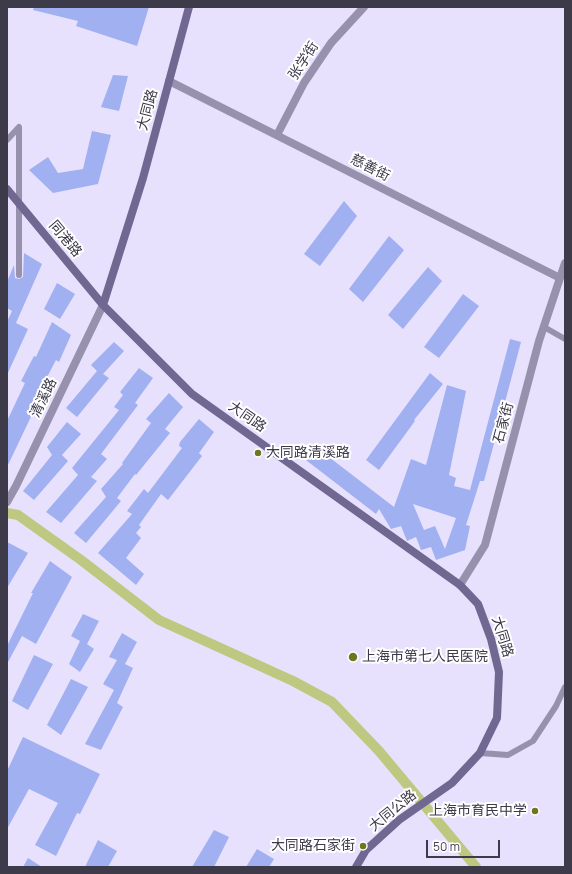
<!DOCTYPE html>
<html>
<head>
<meta charset="utf-8">
<style>
  body { margin:0 }
  #map { position:relative; width:572px; height:874px; overflow:hidden; background:#e7e1fe; font-family:Manrope,sans-serif }
  canvas { display:block }
  .frame { position:absolute; inset:0; border:8px solid #3d3a49; pointer-events:none }
  .scale { position:absolute; left:426px; top:840px; width:74px; height:18px; box-sizing:border-box; border:2px solid #3d3a49; border-top:0; padding-left:5px; font-size:12px; line-height:14px; white-space:nowrap; color:#3d3a49; -webkit-text-stroke:3px #fff; paint-order:stroke }
</style>
</head>
<body>
<div id="map">
<canvas width="572" height="874"></canvas>
<div class="frame"></div>
<div class="scale">50 m</div>
</div>
<script>
const ctx = document.querySelector('canvas').getContext('2d');
ctx.lineJoin = 'round';
function stroke(path, color, width, dash) {
  ctx.strokeStyle = color;
  ctx.lineWidth = width;
  ctx.lineCap = dash ? 'butt' : 'round';
  ctx.setLineDash(dash || []);
  ctx.stroke(path);
}
function fillPath(path, color) {
  ctx.fillStyle = color;
  ctx.fill(path, 'evenodd');
}
function write(font, color, halo, rows, align = 'center') {
  ctx.font = font + ' Manrope,"Noto Sans SC",sans-serif';
  ctx.lineWidth = 4;
  ctx.setLineDash([]);
  ctx.textBaseline = 'middle';
  ctx.strokeStyle = halo;
  ctx.fillStyle = color;
  for (const [text, x, y, turn = 0] of rows) {
    ctx.save();
    ctx.translate(x, y);
    ctx.rotate((+turn || 0) * Math.PI / 180);
    ctx.textAlign = isNaN(turn) ? turn : align;
    if (halo) ctx.strokeText(text, 0, 0);
    ctx.fillText(text, 0, 0);
    ctx.restore();
  }
}
stroke(new Path2D(`
  M7 513 18 515 81 560 159 620 293 681 332 702 379 751 476 867`), '#bfc880', 10);
fillPath(new Path2D(`
  M34 7H149L137 46 76 26 78 21 33 10Z
  M113 75 128 76 119 111 101 107Z
  M92 131 111 135 98 184 53 193 29 170 48 157 58 173 83 169Z
  M344 201 357 216 320 266 304 254Z
  M389 236 404 250 363 302 349 289Z
  M24 253 42 264 16 323 28 329 7 375V322L12 311 7 308V282L14 265 15 278 19 279 23 277Z
  M428 267 442 281 403 329 388 315Z
  M57 283 75 294 60 319 44 309Z
  M463 294 479 306 439 358 424 347Z
  M52 322 71 335 59 362 56 360 35 400 38 402 7 467V421L25 383 21 381 34 356 36 357Z
  M510 339 521 342 484 481H480L466 525 470 526 465 550 436 560 431 547 421 550 416 537 407 541 401 526 391 529 379 509 376 514 302 457 312 444 394 507 411 459 426 465 447 385 466 391 449 475 456 478 454 486 470 490ZM413 504 456 518 445 549 435 526 424 530Z
  M114 342 124 351 103 374 109 378 77 417 66 408 97 371 91 365Z
  M139 368 153 378 135 403 138 405 101 454 107 459 91 477 97 481 61 523 46 512 78 475 72 468 119 410 114 407 123 395 120 392Z
  M430 373 443 384 414 420 415 421 379 470 366 460Z
  M169 393 183 407 165 429 170 433 136 475 135 474 117 498 121 501 86 543 74 533 106 497 101 489 123 464 122 463 151 423 146 419Z
  M199 419 214 432 199 453 202 456 168 500 161 494 139 525 141 527 136 533 141 538 126 558 144 574 136 585 98 553 132 514 127 511 144 489 148 493 182 448 179 446 180 442Z
  M67 422 81 434 62 455 68 461 34 500 23 491 52 455 47 447Z
  M7 542 28 553 7 588Z
  M50 561 72 577 36 644 22 636 7 664V646L33 593H31Z
  M83 614 99 621 87 644 94 649 80 672 69 664 80 641 71 636Z
  M122 633 137 642 125 664 133 668 117 703 123 707 101 750 85 744 114 690 103 684 117 660 109 657Z
  M34 655 53 664 28 710 12 701Z
  M71 679 88 687 61 735 47 725Z
  M23 737 100 774 80 814 77 813 56 856 35 845 58 803 29 789 7 829V771Z
  M214 830 229 837 214 867H192Z
  M98 840 117 851 108 867H85Z
  M257 849 274 859 269 867H246Z
  M28 858 42 867H23Z`), '#a1b0f0');
stroke(new Path2D(`
  M7 140 19 127V275
  M544 327 565 339
  M480 753 508 755 533 741 556 706 565 687`), '#9791ad', 6);
stroke(new Path2D(`
  M169 81 560 278
  M277 135 304 83 331 43 364 7
  M7 502 16 486 103 305
  M460 585 485 545 539 341 565 263`), '#9791ad', 8);
stroke(new Path2D(`
  M7 189 103 305 192 394 460 585 478 604 491 639 499 672 497 718 480 753 452 783 399 820 366 850 356 867
  M103 305 143 178 189 7`), '#716891', 8);
for (const [x, y, r, color] of [
  [258,453,4,"#6f7620"],
  [353,657,5,"#6f7620"],
  [535,811,4,"#6f7620"],
  [363,846,4,"#6f7620"]
]) {
  const dot = new Path2D();
  dot.arc(x, y, r, 0, 2 * Math.PI);
  ctx.fillStyle = color;
  ctx.fill(dot);
  stroke(dot, '#fff', 1.5);
}
write('14px', '#3d3a49', '#fff', [
  ["张学街",304,61,-57],
  ["大同路",148,110,-75],
  ["慈善街",370,168,27],
  ["同港路",65,239,50],
  ["清溪路",44,398,-64],
  ["大同路",247,417,35],
  ["石家街",504,423,-75],
  ["大同路",502,637,73],
  ["大同公路",393,811,-39]
]);
write('14px', '#3d3a49', '#fff', [
  ["大同路清溪路",266,453],
  ["上海市第七人民医院",362,657],
  ["上海市育民中学",527,811,"right"],
  ["大同路石家街",355,846,"right"]
], 'left');
</script>
</body>
</html>
